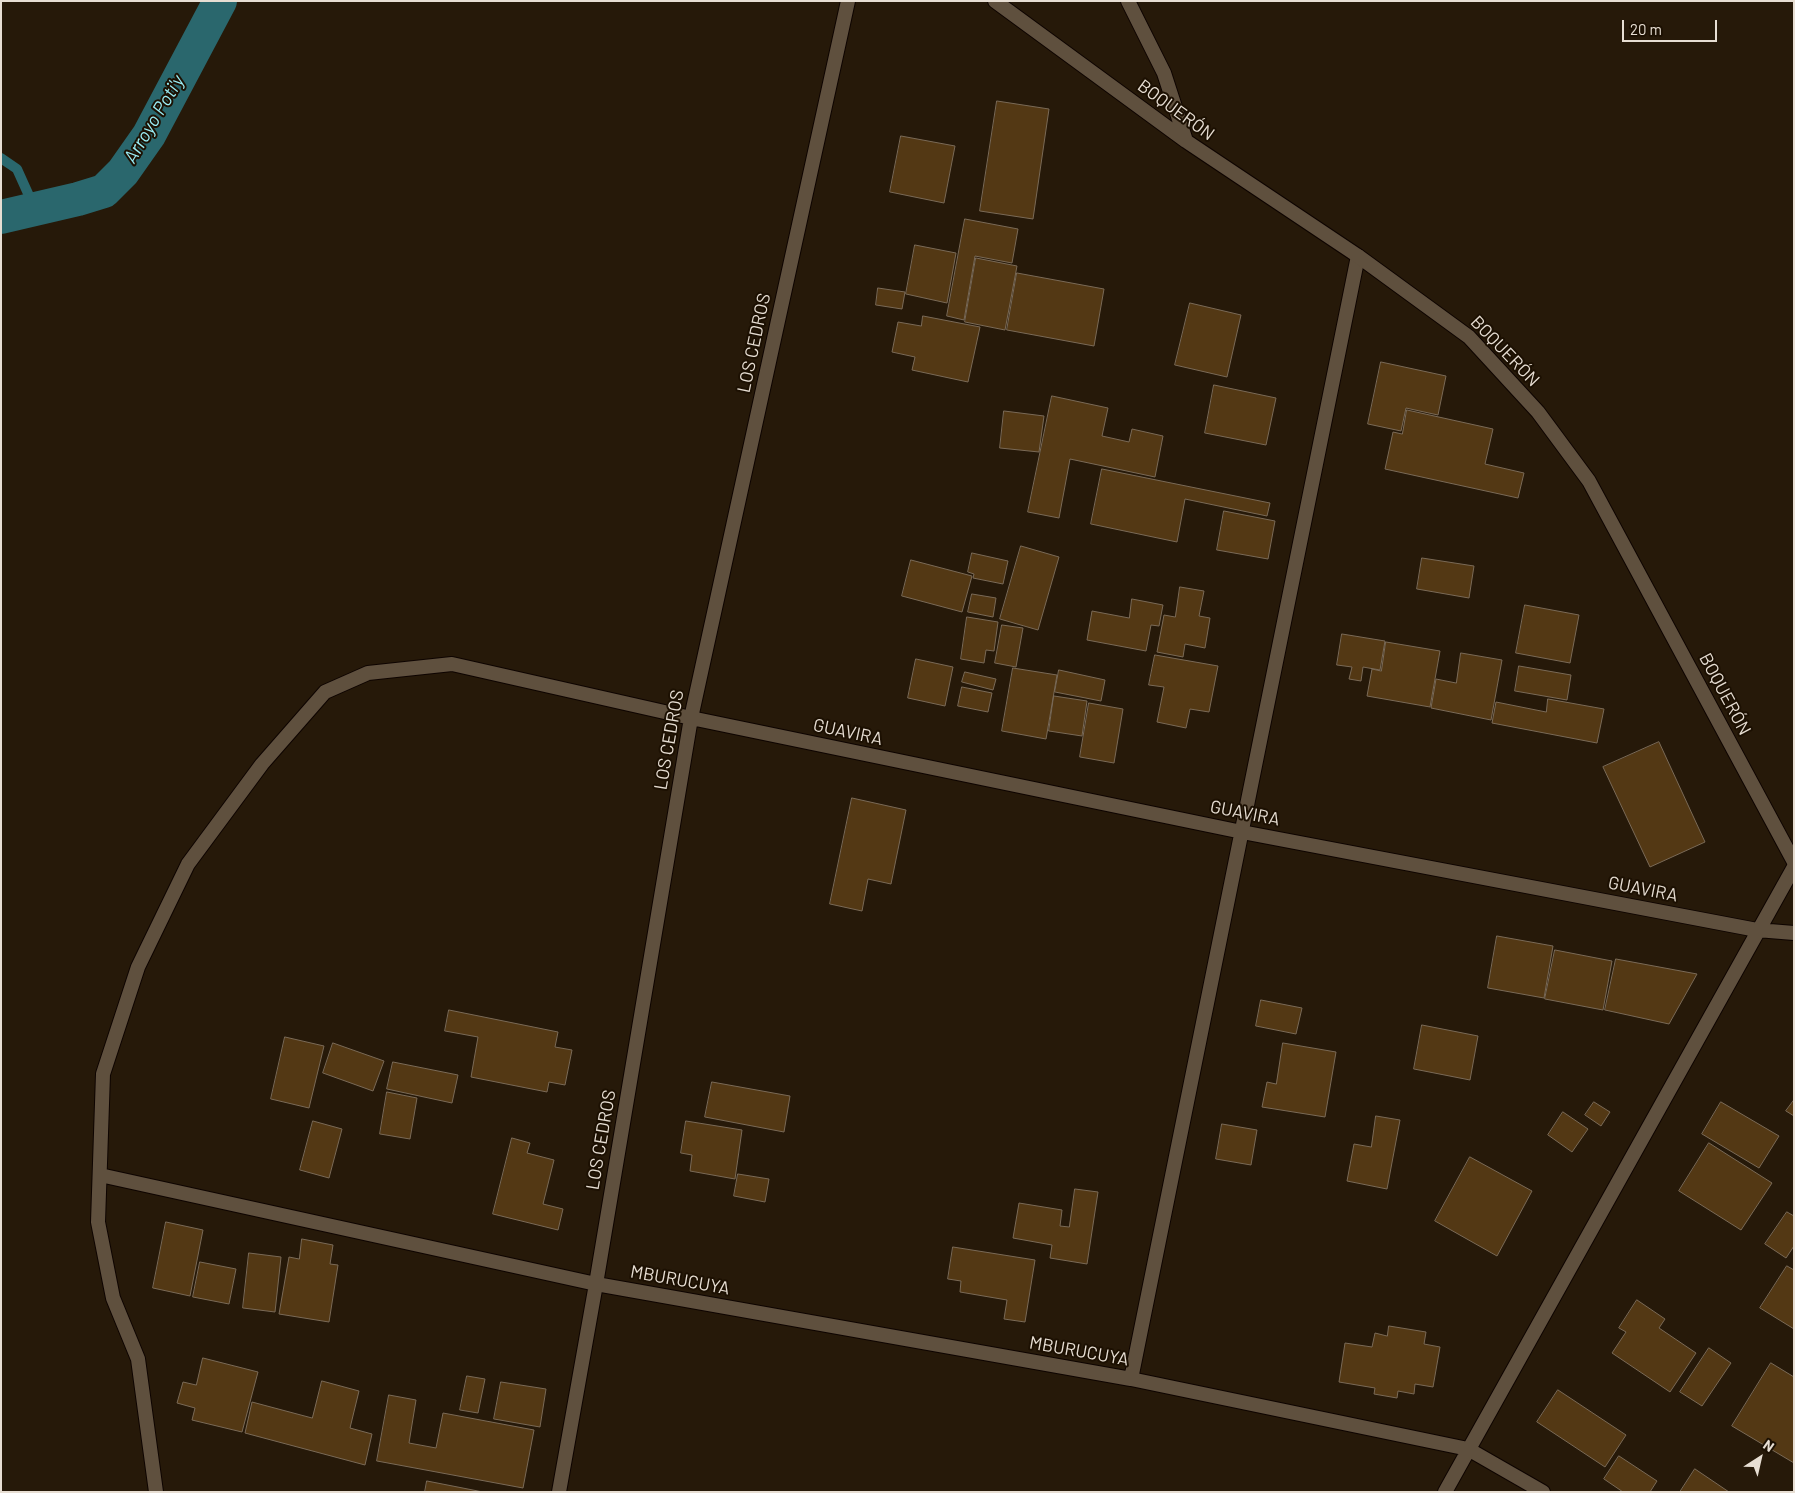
<!DOCTYPE html>
<html>
<head>
<meta charset="utf-8">
<style>
  body { margin:0 }
  #map { position:relative; width:1795px; height:1493px; overflow:hidden; background:#261909; font-family:Barlow,sans-serif }
  canvas { display:block }
  .frame { position:absolute; inset:0; border:2px solid #e7ded3; pointer-events:none }
  .north { position:absolute; left:1735px; top:1433px; width:50px; height:50px; -webkit-text-stroke:4px #1c1002; paint-order:stroke; rotate:35deg; font-size:14px; font-weight:700; line-height:20px; text-align:center; color:#e7ded3 }
  .north::after { content:''; display:block; margin:auto; width:18px; height:22px; background:#e7ded3; clip-path:polygon(50% 0,100% 100%,50% 72%,0 100%) }
  .scale { position:absolute; left:1622px; top:20px; width:95px; height:22px; box-sizing:border-box; border:2px solid #e7ded3; border-top:0; padding-left:6px; font-size:15px; line-height:18px; white-space:nowrap; color:#e7ded3; -webkit-text-stroke:4px #1c1002; paint-order:stroke }
</style>
</head>
<body>
<div id="map">
<canvas width="1795" height="1493"></canvas>
<div class="frame"></div>
<div class="north">N</div>
<div class="scale">20 m</div>
</div>
<script>
const ctx = document.querySelector('canvas').getContext('2d');
ctx.lineJoin = 'round';
function stroke(path, color, width, dash) {
  ctx.strokeStyle = color;
  ctx.lineWidth = width;
  ctx.lineCap = dash ? 'butt' : 'round';
  ctx.setLineDash(dash || []);
  ctx.stroke(path);
}
function fillPath(path, color) {
  ctx.fillStyle = color;
  ctx.fill(path, 'evenodd');
}
function write(font, color, halo, rows, align = 'center') {
  ctx.font = font + ' Barlow,sans-serif';
  ctx.lineWidth = 4;
  ctx.setLineDash([]);
  ctx.textBaseline = 'middle';
  ctx.strokeStyle = halo;
  ctx.fillStyle = color;
  for (const [text, x, y, turn = 0] of rows) {
    ctx.save();
    ctx.translate(x, y);
    ctx.rotate((+turn || 0) * Math.PI / 180);
    ctx.textAlign = isNaN(turn) ? turn : align;
    if (halo) ctx.strokeText(text, 0, 0);
    ctx.fillText(text, 0, 0);
    ctx.restore();
  }
}
stroke(new Path2D(`
  M1 158 17 169 35 209`), '#2a676d', 10);
stroke(new Path2D(`
  M1 217 78 199 104 191 123 172 149 135 220 1`), '#2a676d', 34);
const building = new Path2D(`
  M997 101 1049 109 1033 219 980 211Z
  M901 136 955 146 944 203 890 192Z
  M965 219 1018 229 1012 263 975 256 964 320 947 316Z
  M915 245 956 253 947 303 906 294Z
  M976 258 1017 266 1005 330 965 322Z
  M1017 273 1104 289 1094 346 1007 330Z
  M878 288 905 292 902 309 876 305Z
  M1190 303 1241 315 1227 377 1175 365Z
  M923 316 980 327 968 382 912 370 915 357 892 352 898 322 921 326Z
  M1381 362 1446 376 1438 415 1406 408 1401 431 1368 424Z
  M1214 385 1276 398 1266 445 1205 433Z
  M1052 396 1108 408 1102 436 1129 442 1132 429 1163 436 1155 477 1070 459 1059 518 1028 512Z
  M1407 410 1493 429 1485 464 1524 473 1518 498 1385 469 1393 432 1402 434Z
  M1004 411 1044 416 1039 452 1000 448Z
  M1102 469 1270 503 1267 516 1185 499 1177 542 1091 524Z
  M1224 511 1275 521 1268 559 1217 550Z
  M1021 546 1059 557 1038 630 1000 619Z
  M972 553 1008 561 1003 584 973 578 974 574 968 572Z
  M1422 558 1474 566 1469 598 1417 589Z
  M911 560 972 576 962 612 902 596Z
  M1180 587 1204 591 1199 616 1210 618 1205 648 1185 644 1183 657 1157 652 1164 615 1175 617Z
  M972 594 996 598 993 617 968 612Z
  M1132 599 1163 605 1159 626 1151 625 1146 651 1087 640 1092 611 1129 618Z
  M1525 605 1579 615 1570 663 1516 653Z
  M967 617 998 622 994 651 986 650 984 663 961 659Z
  M1002 625 1023 628 1016 667 995 663Z
  M1342 634 1385 641 1380 670 1363 667 1361 681 1349 679 1352 667 1337 665Z
  M1386 642 1440 651 1430 707 1367 696 1372 669 1381 671Z
  M1461 653 1502 660 1491 720 1431 708 1436 679 1456 683Z
  M1155 655 1218 666 1209 712 1190 709 1186 728 1157 722 1164 687 1149 685Z
  M916 659 953 667 945 706 908 698Z
  M1519 666 1571 675 1567 700 1515 691Z
  M1013 668 1057 675 1046 739 1002 731Z
  M1059 670 1105 680 1101 701 1055 692Z
  M965 672 996 679 993 690 962 682Z
  M962 687 992 693 988 712 958 706Z
  M1054 696 1087 701 1082 736 1049 731Z
  M1548 699 1604 709 1597 743 1492 723 1496 702 1546 712Z
  M1089 703 1123 709 1114 763 1080 757Z
  M1659 742 1705 842 1650 867 1603 767Z
  M852 798 906 810 891 884 868 879 862 911 830 904Z
  M1497 936 1553 946 1544 998 1488 988Z
  M1555 950 1612 961 1603 1010 1545 999Z
  M1616 959 1697 974 1669 1024 1605 1010Z
  M1261 1000 1302 1008 1296 1034 1256 1026Z
  M449 1010 558 1032 555 1047 572 1050 565 1085 549 1082 547 1092 471 1077 478 1037 445 1031Z
  M1422 1025 1478 1036 1470 1080 1414 1069Z
  M285 1037 324 1046 309 1108 271 1099Z
  M333 1043 384 1061 373 1091 323 1073Z
  M1283 1043 1336 1052 1325 1117 1262 1107 1267 1082 1276 1084Z
  M393 1062 458 1075 452 1103 387 1089Z
  M712 1082 790 1096 784 1132 705 1117Z
  M387 1092 417 1098 410 1139 380 1134Z
  M1794 1100V1116L1786 1111Z
  M1594 1102 1610 1112 1601 1126 1585 1115Z
  M1721 1102 1779 1136 1759 1168 1702 1134Z
  M1563 1112 1588 1129 1572 1152 1548 1135Z
  M1376 1116 1400 1120 1387 1189 1347 1181 1354 1144 1371 1147Z
  M313 1121 342 1129 329 1178 300 1170Z
  M686 1121 742 1130 735 1179 690 1171 692 1155 681 1153Z
  M1222 1124 1257 1130 1251 1165 1216 1159Z
  M512 1138 530 1143 527 1153 554 1160 543 1204 563 1209 558 1230 493 1214Z
  M1709 1143 1772 1183 1741 1230 1679 1191Z
  M1470 1157 1532 1191 1497 1256 1435 1221Z
  M738 1174 769 1179 765 1202 734 1196Z
  M1075 1189 1098 1192 1087 1264 1050 1258 1052 1245 1013 1238 1019 1203 1062 1210 1060 1226 1069 1227Z
  M1787 1212 1794 1216V1246L1786 1258 1765 1244Z
  M166 1222 203 1230 190 1296 153 1288Z
  M302 1239 333 1245 330 1264 338 1265 329 1322 279 1314 289 1257 299 1259Z
  M953 1247 1035 1260 1025 1322 1004 1319 1007 1300 960 1292 961 1281 948 1279Z
  M249 1253 281 1257 275 1312 243 1308Z
  M200 1262 236 1269 229 1304 193 1297Z
  M1787 1266 1794 1270V1329L1760 1308Z
  M1637 1300 1665 1319 1659 1328 1696 1353 1670 1392 1612 1353 1626 1332 1619 1328Z
  M1389 1326 1426 1332 1424 1344 1440 1347 1433 1387 1415 1384 1414 1394 1398 1391 1397 1398 1374 1394 1375 1388 1339 1382 1345 1343 1372 1347 1375 1333 1387 1336Z
  M1709 1348 1731 1363 1702 1406 1680 1392Z
  M203 1358 258 1372 242 1432 192 1420 195 1408 177 1403 183 1382 196 1385Z
  M1771 1363 1794 1377V1463L1732 1426Z
  M467 1376 485 1379 478 1413 460 1410Z
  M322 1381 359 1391 350 1428 372 1434 365 1465 245 1433 252 1402 312 1418Z
  M501 1382 546 1389 540 1427 494 1419Z
  M1558 1390 1626 1435 1605 1467 1537 1422Z
  M389 1395 416 1400 409 1443 436 1448 443 1413 534 1430 523 1488 377 1461Z
  M1619 1456 1657 1481 1650 1492H1623L1604 1479Z
  M1695 1469 1729 1492H1680Z
  M427 1481 483 1492H425Z`);
fillPath(building, '#533814');
stroke(building, '#7a6a57', 1);
const minor = new Path2D(`
  M100 1175 596 1284 1131 1379 1468 1449 1543 1492
  M1131 1379 1358 256
  M156 1492 138 1359 113 1298 98 1222 103 1074 138 967 188 864 262 764 325 692 368 673 452 664 691 718 1242 832 1757 930 1794 933
  M559 1492 596 1284 691 718 848 1
  M1445 1492 1794 867`);
const tertiary = new Path2D(`
  M995 1 1186 141 1358 256 1469 337 1538 412 1589 481 1794 862
  M1128 1 1164 73 1186 141`);
stroke(minor, '#0e0400', 16);
stroke(tertiary, '#0e0400', 16);
stroke(minor, '#5f503e', 14);
stroke(tertiary, '#5f503e', 14);
write('18px', '#e7ded3', '#1c1002', [
  ["BOQUERÓN",1176,110,36],
  ["LOS CEDROS",754,343,-78],
  ["BOQUERÓN",1505,351,46],
  ["BOQUERÓN",1725,694,62],
  ["GUAVIRA",848,732,12],
  ["LOS CEDROS",669,740,-80],
  ["GUAVIRA",1245,813,11],
  ["GUAVIRA",1643,889,11],
  ["LOS CEDROS",601,1140,-80],
  ["MBURUCUYA",680,1280,10],
  ["MBURUCUYA",1079,1351,10]
]);
write('italic 19px', '#9ceff7', '#1c1002', [
  ["Arroyo Poti'y",154,119,-59]
]);
</script>
</body>
</html>
